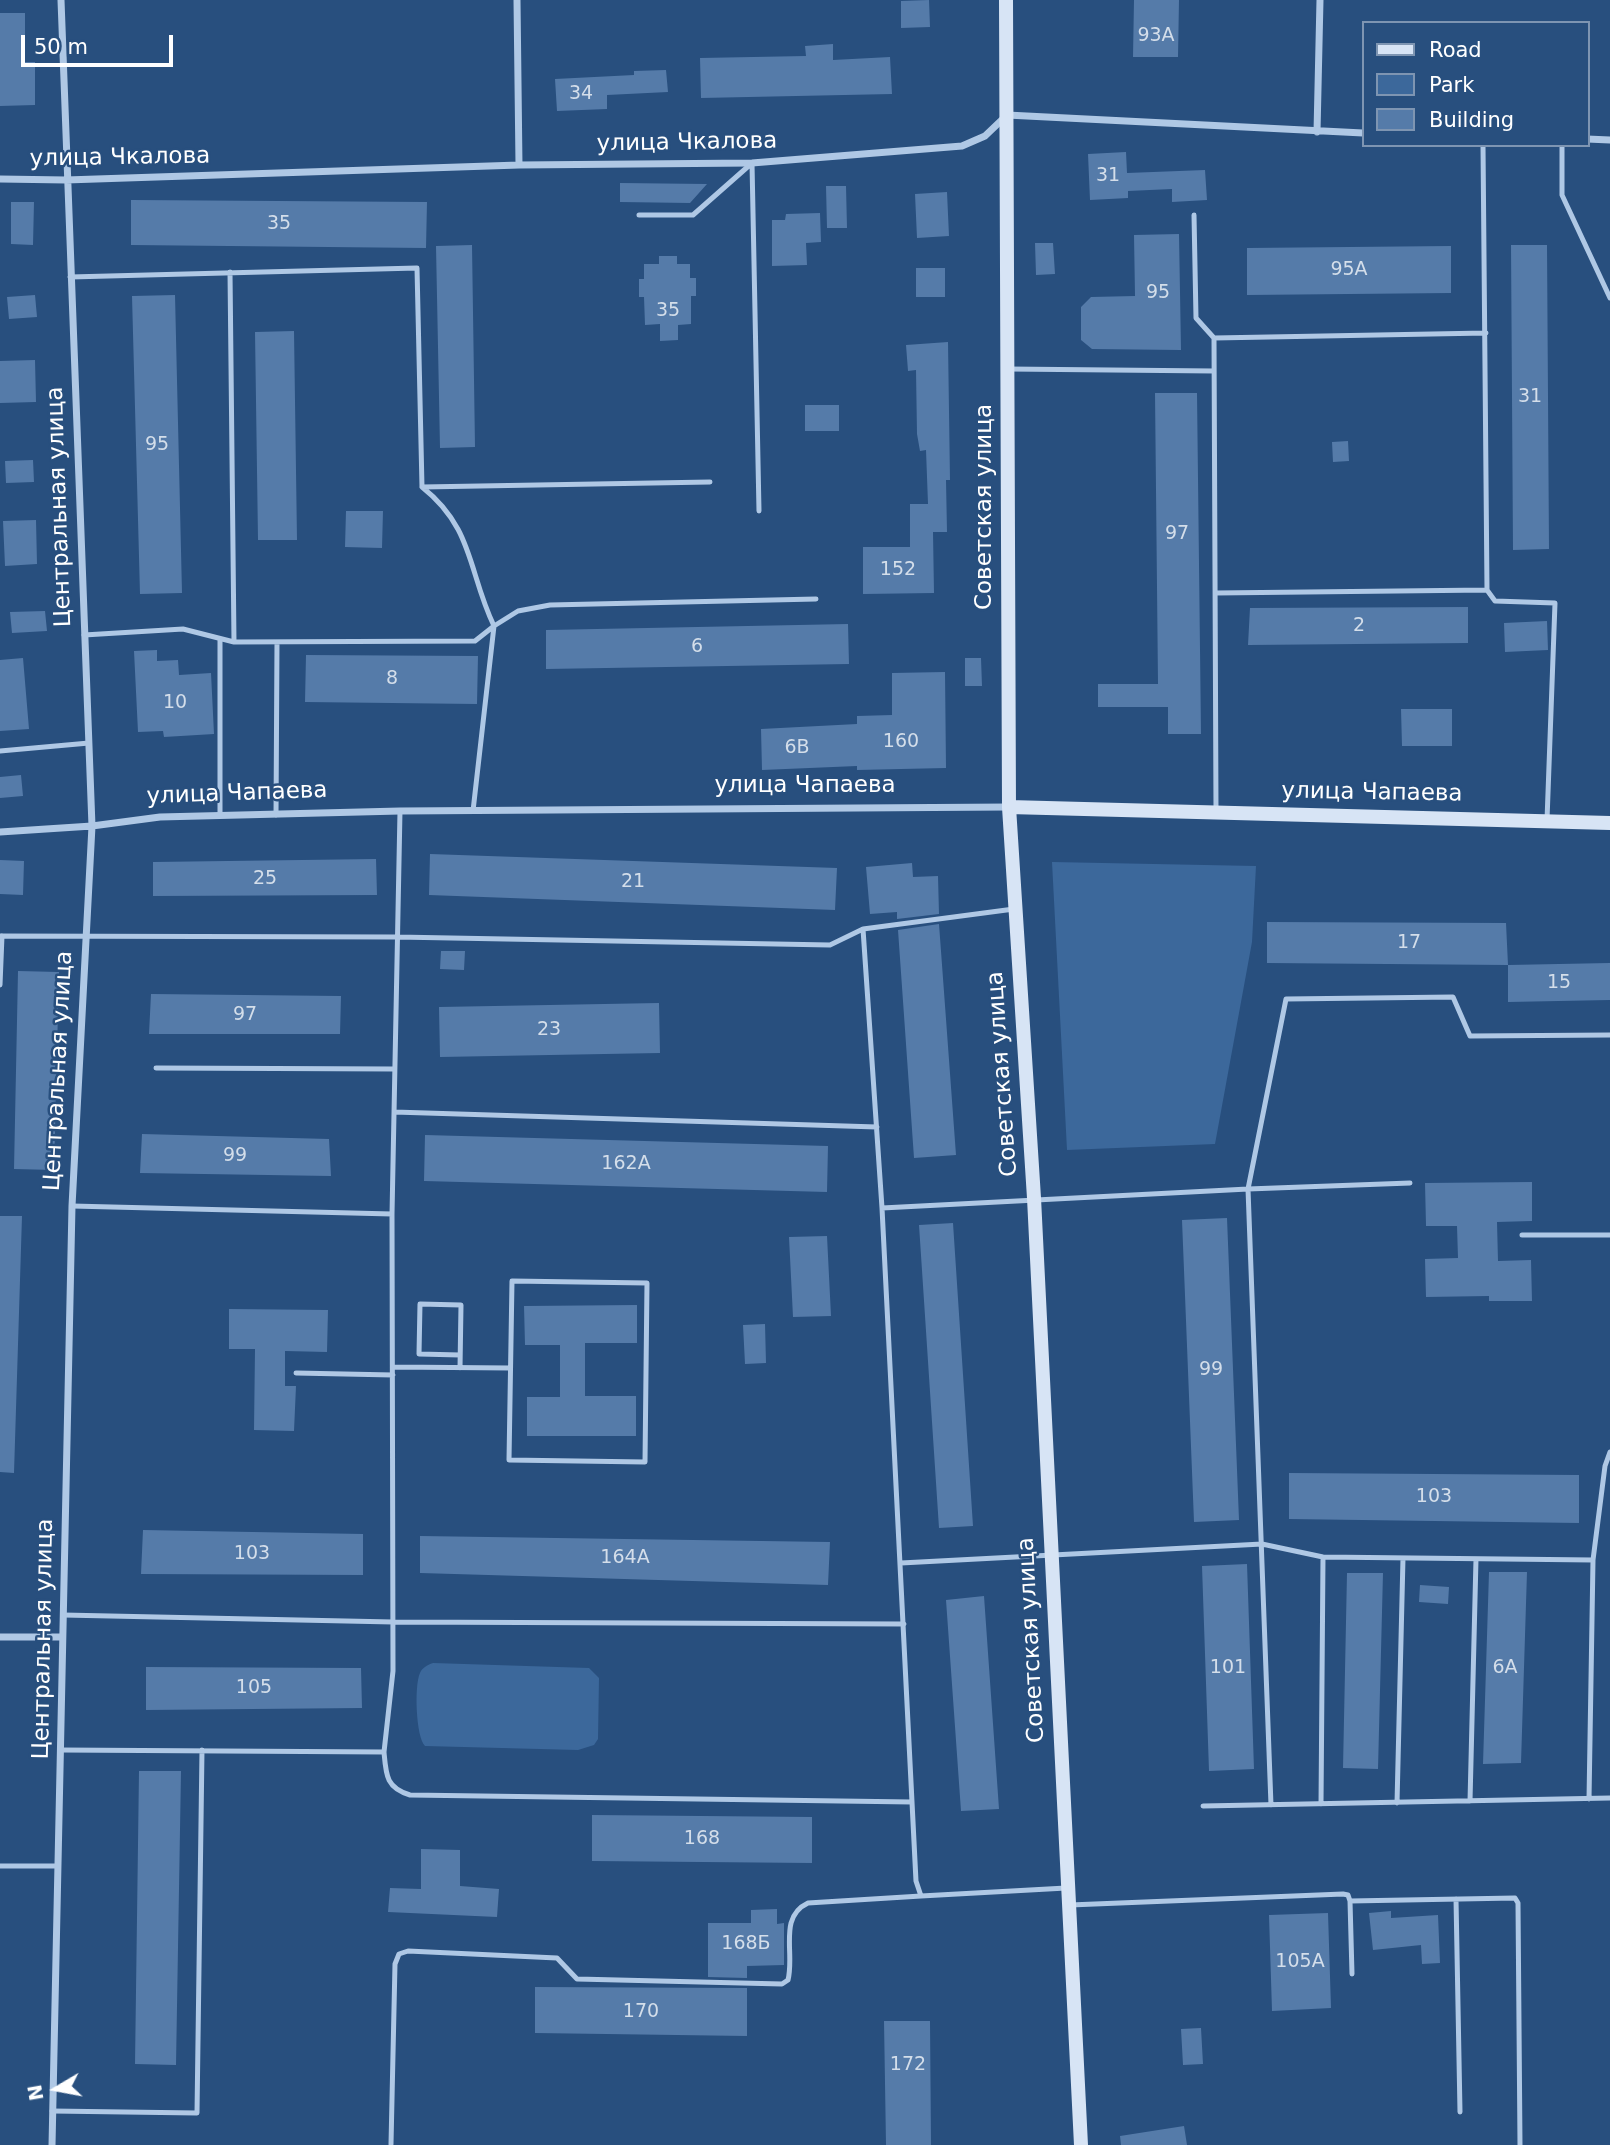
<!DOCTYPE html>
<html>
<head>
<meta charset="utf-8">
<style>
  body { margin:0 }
  #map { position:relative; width:1610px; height:2145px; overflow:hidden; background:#284f7e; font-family:"DejaVu Sans",sans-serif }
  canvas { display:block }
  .legend { position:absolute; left:1362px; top:21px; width:228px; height:126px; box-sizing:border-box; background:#284f7e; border:2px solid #7e95b2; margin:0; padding:9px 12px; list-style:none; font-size:21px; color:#fff }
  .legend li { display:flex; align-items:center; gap:14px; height:35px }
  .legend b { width:35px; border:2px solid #7e95b2 }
  .north { position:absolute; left:21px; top:2054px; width:70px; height:70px; -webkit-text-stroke:5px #284f7e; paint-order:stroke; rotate:260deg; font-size:19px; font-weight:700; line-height:28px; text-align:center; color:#fff }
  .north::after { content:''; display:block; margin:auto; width:24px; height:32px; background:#fff; clip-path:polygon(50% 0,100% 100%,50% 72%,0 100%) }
  .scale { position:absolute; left:21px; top:35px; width:152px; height:32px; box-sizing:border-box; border:4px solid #fff; border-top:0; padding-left:9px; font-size:21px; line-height:24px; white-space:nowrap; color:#fff; -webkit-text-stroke:5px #284f7e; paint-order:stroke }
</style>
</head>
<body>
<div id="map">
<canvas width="1610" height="2145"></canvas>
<ul class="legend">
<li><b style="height:9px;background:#d7e4f5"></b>Road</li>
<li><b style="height:19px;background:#3c689b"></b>Park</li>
<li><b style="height:19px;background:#557ba9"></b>Building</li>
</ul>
<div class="north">N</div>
<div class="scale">50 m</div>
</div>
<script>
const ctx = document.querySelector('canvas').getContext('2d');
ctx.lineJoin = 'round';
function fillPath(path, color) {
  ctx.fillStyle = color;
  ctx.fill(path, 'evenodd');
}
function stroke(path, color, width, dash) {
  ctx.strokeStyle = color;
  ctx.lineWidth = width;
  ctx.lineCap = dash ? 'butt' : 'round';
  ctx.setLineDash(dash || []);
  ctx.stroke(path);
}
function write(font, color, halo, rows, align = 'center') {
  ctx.font = font + ' "DejaVu Sans",sans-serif';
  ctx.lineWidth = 5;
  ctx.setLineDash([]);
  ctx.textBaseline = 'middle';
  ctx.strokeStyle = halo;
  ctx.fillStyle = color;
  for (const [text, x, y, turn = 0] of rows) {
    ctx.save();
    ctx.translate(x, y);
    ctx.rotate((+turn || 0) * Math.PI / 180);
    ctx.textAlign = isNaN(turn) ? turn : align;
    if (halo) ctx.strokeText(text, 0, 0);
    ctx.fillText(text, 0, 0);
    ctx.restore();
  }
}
fillPath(new Path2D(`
  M1052 862 1256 866 1252 942 1215 1144 1067 1150Z
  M433 1663 589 1668 599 1678 598 1739 594 1745 578 1750 425 1746C416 1737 414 1686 420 1673 422 1668 427 1665 433 1663Z`), '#3c689b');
fillPath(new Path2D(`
  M929 0 930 27 901 28V1Z
  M1134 0H1179L1178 57H1133Z
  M0 13H25V62H35V105L0 106Z
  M833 44V60L890 57 892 94 701 98 700 58 806 56 805 46Z
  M666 70 668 92 607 95V109L557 111 555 79 634 75V71Z
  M1126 152 1127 173 1205 170 1207 200 1172 202V189L1128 191V198L1090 200 1088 154Z
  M620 183 707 184 690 203 620 202Z
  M826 186H846L847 228H827Z
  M947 192 949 236 917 238 915 194Z
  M131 200 427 202 426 248 131 245Z
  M11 202H34L33 245 11 244Z
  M820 213 821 242 806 243 807 265 772 266V220H785L786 214Z
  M1179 234 1181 350 1092 349 1081 340V307L1091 297 1135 296 1134 235Z
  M1035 243H1053L1055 274 1036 275Z
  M472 245 475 447 440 448 436 246Z
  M1511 245H1547L1549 549 1513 550Z
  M1451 246V293L1247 295V248Z
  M659 256H677V264H690V278H696V296H691V324L678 325V340L660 341V324L645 325 644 297H639V279H644V264H659Z
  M916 268H945V297H916Z
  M35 295 37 317 9 319 7 297Z
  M175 295 182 593 140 594 132 296Z
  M294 331 297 540H258L255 332Z
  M948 342 950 480H946L947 532H933L934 593 863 594V547H910V504H928L926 450 920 451 917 434 916 370 908 371 906 345Z
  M35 360 36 402 0 403V361Z
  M1155 393H1197L1201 734H1168V707H1098V684H1158Z
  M805 405H839V431H805Z
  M1348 441 1349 461 1333 462 1332 442Z
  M33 460 34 482 6 483 5 461Z
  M346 511H383L382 548 345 547Z
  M36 520 37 564 5 566 3 521Z
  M1468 607V643L1248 645 1250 608Z
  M45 611 47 631 12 633 10 612Z
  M1547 621 1548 650 1505 652 1504 623Z
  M848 624 849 664 546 669V630Z
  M157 650V661L178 660 179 675 211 673 214 734 164 737 163 731 138 732 134 651Z
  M306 655 478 656 477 704 305 702Z
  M23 658 29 729 0 731V660Z
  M965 658H981L982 686H965Z
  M945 672 946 768 857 770V766L762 770 761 729 857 724V716L892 715V673Z
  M1401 709H1452V746H1402Z
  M21 775 23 796 0 798V777Z
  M430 854 837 868 835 910 429 895Z
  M376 859 377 895 153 896V862Z
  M0 860 24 861 23 895 0 894Z
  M912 863 913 877 938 876 939 914 897 919V912L870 914 866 867Z
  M1267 922 1506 923 1508 965 1267 963Z
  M939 924 956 1155 914 1158 898 930Z
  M441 951H465L464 970 440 969Z
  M1610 963V1000L1508 1002V965Z
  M18 971 59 972 54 1170 14 1169Z
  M151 994 341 996 340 1034H149Z
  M659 1003 660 1053 440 1057 439 1007Z
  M142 1134 329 1139 331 1176 140 1173Z
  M425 1135 828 1146 827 1192 424 1181Z
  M1532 1182V1221L1497 1222 1498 1261 1531 1260 1532 1301H1489V1296L1426 1297 1425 1259 1458 1258 1457 1226H1426L1425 1183Z
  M0 1216H22L14 1473 0 1472Z
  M1227 1218 1239 1520 1194 1522 1182 1220Z
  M953 1223 973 1526 939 1528 919 1225Z
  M827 1236 831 1316 793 1317 789 1237Z
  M637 1305V1343H585V1396H636V1436H527V1397H560V1345H525L524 1306Z
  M229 1309 328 1310 327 1352 285 1351V1386H296L294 1431 254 1430 255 1349H229Z
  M765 1324 766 1363 745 1364 743 1325Z
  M1289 1473 1579 1475V1523L1289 1519Z
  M143 1530 363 1534V1575L141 1574Z
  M420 1536 830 1542 828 1585 420 1573Z
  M1247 1564 1254 1769 1209 1771 1202 1566Z
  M1489 1572H1527L1521 1763 1483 1764Z
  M1347 1573H1383L1378 1769 1343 1768Z
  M1420 1585 1449 1587 1448 1604 1419 1602Z
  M984 1596 999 1809 961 1811 946 1600Z
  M146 1667 361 1668 362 1708 146 1710Z
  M139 1771H181L176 2065 135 2064Z
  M592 1815 812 1817V1863L592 1861Z
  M421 1849 460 1850V1886L499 1889 497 1917 388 1912 390 1888 421 1889Z
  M777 1909V1924L784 1923V1965L747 1966V1978L708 1977V1923H751V1910Z
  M1391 1911V1918L1438 1915 1440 1963 1422 1964 1421 1945 1373 1950 1369 1913Z
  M1328 1913 1331 2008 1272 2011 1269 1915Z
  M535 1987 747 1988V2036L535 2033Z
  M884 2021H930L931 2145H886Z
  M1201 2028 1203 2064 1183 2065 1181 2029Z
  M1184 2126 1187 2145H1121L1120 2136Z`), '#557ba9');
stroke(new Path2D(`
  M1483 145 1487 590 1495 601 1555 603 1547 820
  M1562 145V195L1610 298
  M752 163 759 511
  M639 215H693L752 163
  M1194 215 1196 318 1214 338
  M230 272 234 642
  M70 277 417 268 422 487
  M1008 369 1214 371
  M422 487 710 482
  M1216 593 1487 590
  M84 635 183 629 234 642 475 641 494 626C468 572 474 528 422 487
  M220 639V816
  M0 751 89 743
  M473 811 494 626 518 611 550 605 816 599
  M1216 811 1214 338 1486 333
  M276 815 277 642
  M1014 909 863 929 882 1208 916 1881 921 1896 1066 1888
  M0 936 397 937 830 945 863 929
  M0 985 2 936
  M156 1068 394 1069
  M394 1112 877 1127
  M1410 1183 1248 1189 1286 999 1453 997 1470 1036 1610 1035
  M72 1206 392 1214
  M882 1208 1248 1189 1271 1805
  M1522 1235H1610
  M512 1281 647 1283 645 1462 509 1460Z
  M393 1367 510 1368
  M460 1368 461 1305 420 1304 419 1354 460 1355
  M296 1373 393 1375
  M901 1563 1262 1544 1323 1557 1593 1560 1605 1466 1610 1452
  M63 1615 393 1622 904 1624
  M61 1750 384 1752C386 1775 386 1788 410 1795L912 1802
  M384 1752 393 1671 392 1214 400 811
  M1589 1799 1593 1560
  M1470 1801 1476 1559
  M1397 1803 1403 1558
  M1321 1804 1323 1557
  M1203 1806 1610 1798
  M0 1866H58
  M1456 1899 1460 2112
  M1350 1901 1515 1898 1518 1903 1520 2145
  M1070 1905 1343 1894 1348 1895 1350 1901 1352 1974
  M52 2111 197 2113 202 1750
  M391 2144 395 1964 399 1954 408 1951 557 1958 577 1979 782 1984 788 1980C795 1953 778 1917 808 1903L921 1896`), '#afc8e5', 5);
stroke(new Path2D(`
  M517 0 519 165
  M1317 132 1320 0
  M1587 139 1610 140
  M0 179 66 180 519 165 752 163 962 146 985 136 1007 115 1363 133
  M0 832 92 826 160 817 400 811 1009 807
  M0 1637H62
  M52 2145 72 1206 92 826 61 0`), '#afc8e5', 7);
stroke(new Path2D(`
  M1006 0 1009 807 1034 1198 1081 2145
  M1009 807 1610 823`), '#d7e4f5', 14);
write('19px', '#d4deea', null, [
  ["93А",1156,36],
  ["34",581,94],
  ["31",1108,176],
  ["35",279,224],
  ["95А",1349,270],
  ["95",1158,293],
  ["35",668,311],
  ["31",1530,397],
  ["95",157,445],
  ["97",1177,534],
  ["152",898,570],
  ["2",1359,626],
  ["6",697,647],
  ["8",392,679],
  ["10",175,703],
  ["160",901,742],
  ["6В",797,748],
  ["25",265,879],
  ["21",633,882],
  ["17",1409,943],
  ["15",1559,983],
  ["97",245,1015],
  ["23",549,1030],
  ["99",235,1156],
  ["162А",626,1164],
  ["99",1211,1370],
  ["103",1434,1497],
  ["103",252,1554],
  ["164А",625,1558],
  ["101",1228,1668],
  ["6А",1505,1668],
  ["105",254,1688],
  ["168",702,1839],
  ["168Б",746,1944],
  ["105А",1300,1962],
  ["170",641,2012],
  ["172",908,2065]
]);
write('23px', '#fff', '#284f7e', [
  ["улица Чкалова",687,143,-1],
  ["улица Чкалова",120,158,-1],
  ["Центральная улица",60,507,-92],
  ["Советская улица",985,507,-90],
  ["улица Чапаева",805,786],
  ["улица Чапаева",1372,793,1],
  ["улица Чапаева",237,794,-2],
  ["Центральная улица",59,1071,-87],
  ["Советская улица",1003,1074,-94],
  ["Центральная улица",44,1639,-89],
  ["Советская улица",1032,1640,-93]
]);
</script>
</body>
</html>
